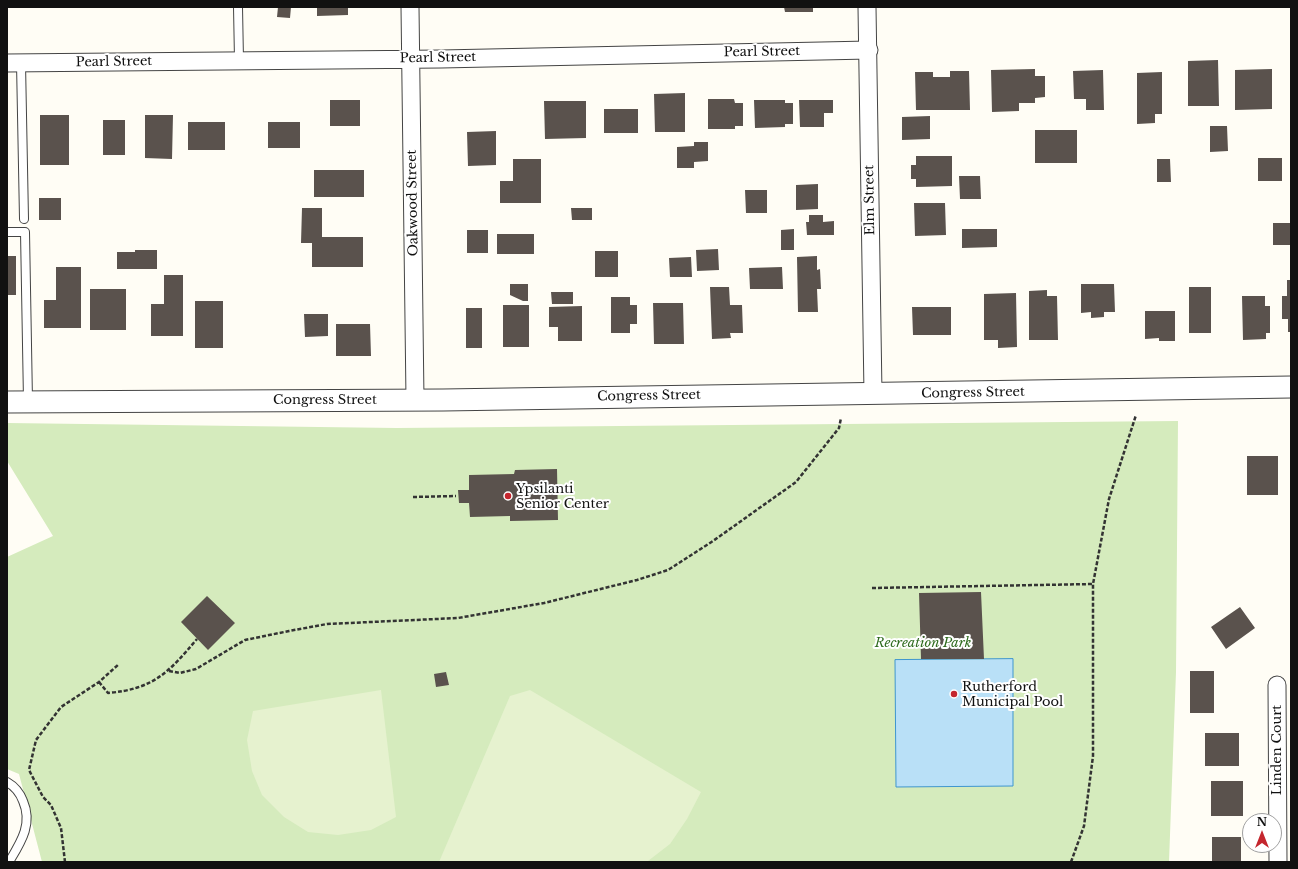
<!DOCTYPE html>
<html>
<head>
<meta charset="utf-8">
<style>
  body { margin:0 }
  #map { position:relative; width:1298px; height:869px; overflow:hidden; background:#fffdf5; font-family:"Libre Baskerville",serif }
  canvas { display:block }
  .frame { position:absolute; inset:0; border:8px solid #111; pointer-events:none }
  .north { position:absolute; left:1242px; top:813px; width:40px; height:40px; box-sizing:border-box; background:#fff; border:1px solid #a0a0a0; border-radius:50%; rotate:0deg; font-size:11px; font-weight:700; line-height:16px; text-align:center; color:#111 }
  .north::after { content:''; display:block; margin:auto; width:14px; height:18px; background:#c4262e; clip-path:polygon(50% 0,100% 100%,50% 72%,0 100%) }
</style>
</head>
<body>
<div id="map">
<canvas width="1298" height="869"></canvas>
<div class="frame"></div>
<div class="north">N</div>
</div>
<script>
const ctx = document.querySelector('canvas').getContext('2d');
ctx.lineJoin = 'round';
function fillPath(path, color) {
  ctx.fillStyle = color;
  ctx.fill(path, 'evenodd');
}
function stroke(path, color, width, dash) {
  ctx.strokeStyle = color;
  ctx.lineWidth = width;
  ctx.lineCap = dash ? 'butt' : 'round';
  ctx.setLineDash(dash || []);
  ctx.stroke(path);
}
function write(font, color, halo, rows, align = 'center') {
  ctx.font = font + ' "Libre Baskerville",serif';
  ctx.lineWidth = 4;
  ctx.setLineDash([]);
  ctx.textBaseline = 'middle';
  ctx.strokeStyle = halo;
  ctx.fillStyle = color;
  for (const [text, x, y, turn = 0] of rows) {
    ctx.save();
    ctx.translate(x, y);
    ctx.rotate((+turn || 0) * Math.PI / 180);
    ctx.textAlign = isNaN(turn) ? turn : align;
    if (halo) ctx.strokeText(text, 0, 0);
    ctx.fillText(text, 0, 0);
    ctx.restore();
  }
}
fillPath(new Path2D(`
  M1178 421 1176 672 1169 862H42L19 774 7 769V557L53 536 7 461V423L397 428Z`), '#d5ebbd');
fillPath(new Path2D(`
  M381 690 396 817 371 830 338 835 308 832 284 817 262 795 252 771 247 740 253 711Z
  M530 690 701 792 687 819 670 844 648 861 439 862 510 696Z`), '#e6f2cf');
const water = new Path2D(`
  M1013 659V786L896 787 895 660Z`);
fillPath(water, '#b9e0f7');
stroke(water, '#3f96cf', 1);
fillPath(new Path2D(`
  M278 7H291L290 18 277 17Z
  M317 7H348V15L317 16Z
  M784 7H813V12H785Z
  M1218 60 1219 106H1188V61Z
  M1035 69V76H1045V97L1035 98V103H1019V111L992 112 991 70Z
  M1272 69V109L1235 110V70Z
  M1103 70 1104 110H1086V99H1074L1073 71Z
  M950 71H969L970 110H916L915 72H933V77H950Z
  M1162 72V114H1155V123L1137 124V73Z
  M685 93V132H655L654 94Z
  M708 99H734L735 103H743V126H735V129H708Z
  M330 100H360V126H330Z
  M754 100H785V103H793V124H785V127L755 128Z
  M799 100H833V113H824V127H800Z
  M544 101H586V138L545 139Z
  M604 109H638V133H604Z
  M40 115H69V165H40Z
  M145 115H173L172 159 145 158Z
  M930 116V139L902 140V117Z
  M103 120H125V155H103Z
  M188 122H225V150H188Z
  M268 122H300V148H268Z
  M1210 126H1227L1228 151 1210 152Z
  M1035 130H1077V163H1035Z
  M496 131V165L468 166 467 132Z
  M694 142H708V161L694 162V168H677V147L694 146Z
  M916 156H952V186L916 187V179H911V165H916Z
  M1258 158H1282V181H1258Z
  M513 159H541V203H500V181H513Z
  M1157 159H1170L1171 182H1157Z
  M314 170H364V197H314Z
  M959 176H980L981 199H960Z
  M818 184V209L796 210V185Z
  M745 190H767V213H746Z
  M39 198H61V220H39Z
  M914 203H945L946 235 915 236Z
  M302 208H322V237H363V267H312V243H301Z
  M571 208H592V220H572Z
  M809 215H823V222L834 221V235H807L806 222H809Z
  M1273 223H1291V245H1273Z
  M794 229V250H781V230Z
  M962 229H997V247L962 248Z
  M467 230H488V253H467Z
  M497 234H534V254H497Z
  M718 249 719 270 697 271 696 250Z
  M135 250H157V269H117V252H135Z
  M595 251H618V277H595Z
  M7 256H16V295H7Z
  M817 256V270L820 269 821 289H817L818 312H798L797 257Z
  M691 257 692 277H670L669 258Z
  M56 267H81V328H44V300H56Z
  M782 267 783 289H750L749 268Z
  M164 275H183V336H151V304H164Z
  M1287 280H1291V332H1288V319H1282V296H1287Z
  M510 284H528V301H523L510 295Z
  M1081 284H1114L1115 312H1104V317L1091 318V312L1081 313Z
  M710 287H729L730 305H742L743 333H730L731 338 712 339Z
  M1189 287H1211V333H1189Z
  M90 289H126V330H90Z
  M1047 290V296H1057L1058 340H1029V291Z
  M551 292H573V304H552Z
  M1016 293 1017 347 998 348V340H984V294Z
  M1242 296H1265V306H1270V333H1266V339L1243 340Z
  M611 297H630V305H637V324H630V333H611Z
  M195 301H223V348H195Z
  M653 303H683L684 344H654Z
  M503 305H529V347H503Z
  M582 306V341H558V327H549V307Z
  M912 307H951V335H913Z
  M466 308H482V348H466Z
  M1145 311H1175V341H1159V338L1145 339Z
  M304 314H328V336L305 337Z
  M336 324H370L371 356H336Z
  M1247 456H1278V495H1247Z
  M557 469 558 520 510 521V516L470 517 469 503H459L458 490H469V475L514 474 515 470Z
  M981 592 984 659H921L919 593Z
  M207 596 235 623 208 650 181 622Z
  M1240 607 1255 628 1226 649 1211 627Z
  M1190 671H1214V713H1190Z
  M446 672 449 685 436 687 434 674Z
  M1205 733H1239V766H1205Z
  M1211 781H1243V816H1211Z
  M1212 837H1241V862H1212Z`), '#5a524d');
const service = new Path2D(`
  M238 7 239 60
  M21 63 24 219
  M7 232H25L28 401
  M7 782C14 786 20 793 23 801 33 824 21 842 9 862`);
const minor = new Path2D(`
  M410 7 415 399
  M867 7 873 394
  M7 63 441 59 869 50
  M1277 685 1278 862`);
const tertiary = new Path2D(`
  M7 402 443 400 1291 387`);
stroke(service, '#444', 10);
stroke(minor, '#444', 19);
stroke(tertiary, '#444', 23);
stroke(new Path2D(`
  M413 497 456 496
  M872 588 1093 584
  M169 671 180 673 196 669 245 640 289 631 327 624 458 618 544 603 637 580 668 570 713 541 796 482 839 428 841 418
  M99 682 108 693C154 689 169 672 197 639
  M65 862 61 828 51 805 43 797 29 770 36 740 61 707 99 682 119 664
  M1071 862 1084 826 1093 756V584L1109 499 1136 415`), '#333', 2.5, [4, 2]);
stroke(service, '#fff', 8);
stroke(minor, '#fff', 17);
stroke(tertiary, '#fff', 21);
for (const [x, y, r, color] of [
  [508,496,4,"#c4262e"],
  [954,694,4,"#c4262e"]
]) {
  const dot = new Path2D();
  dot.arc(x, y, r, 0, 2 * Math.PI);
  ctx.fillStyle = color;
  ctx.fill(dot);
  stroke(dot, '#fff', 1.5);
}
write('13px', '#111', '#fff', [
  ["Pearl Street",762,52,-1],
  ["Pearl Street",438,58,-1],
  ["Pearl Street",114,62,-1],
  ["Elm Street",870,200,-91],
  ["Oakwood Street",413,203,-91],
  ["Congress Street",973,393,-1],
  ["Congress Street",649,396,-1],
  ["Congress Street",325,400],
  ["Linden Court",1277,750,-90]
]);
write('13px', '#111', '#fff', [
  ["Ypsilanti",516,489],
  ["Senior Center",516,504],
  ["Rutherford",962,687],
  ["Municipal Pool",962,702]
], 'left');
write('italic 13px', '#2f6b1f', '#fff', [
  ["Recreation Park",923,643]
]);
</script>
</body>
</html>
